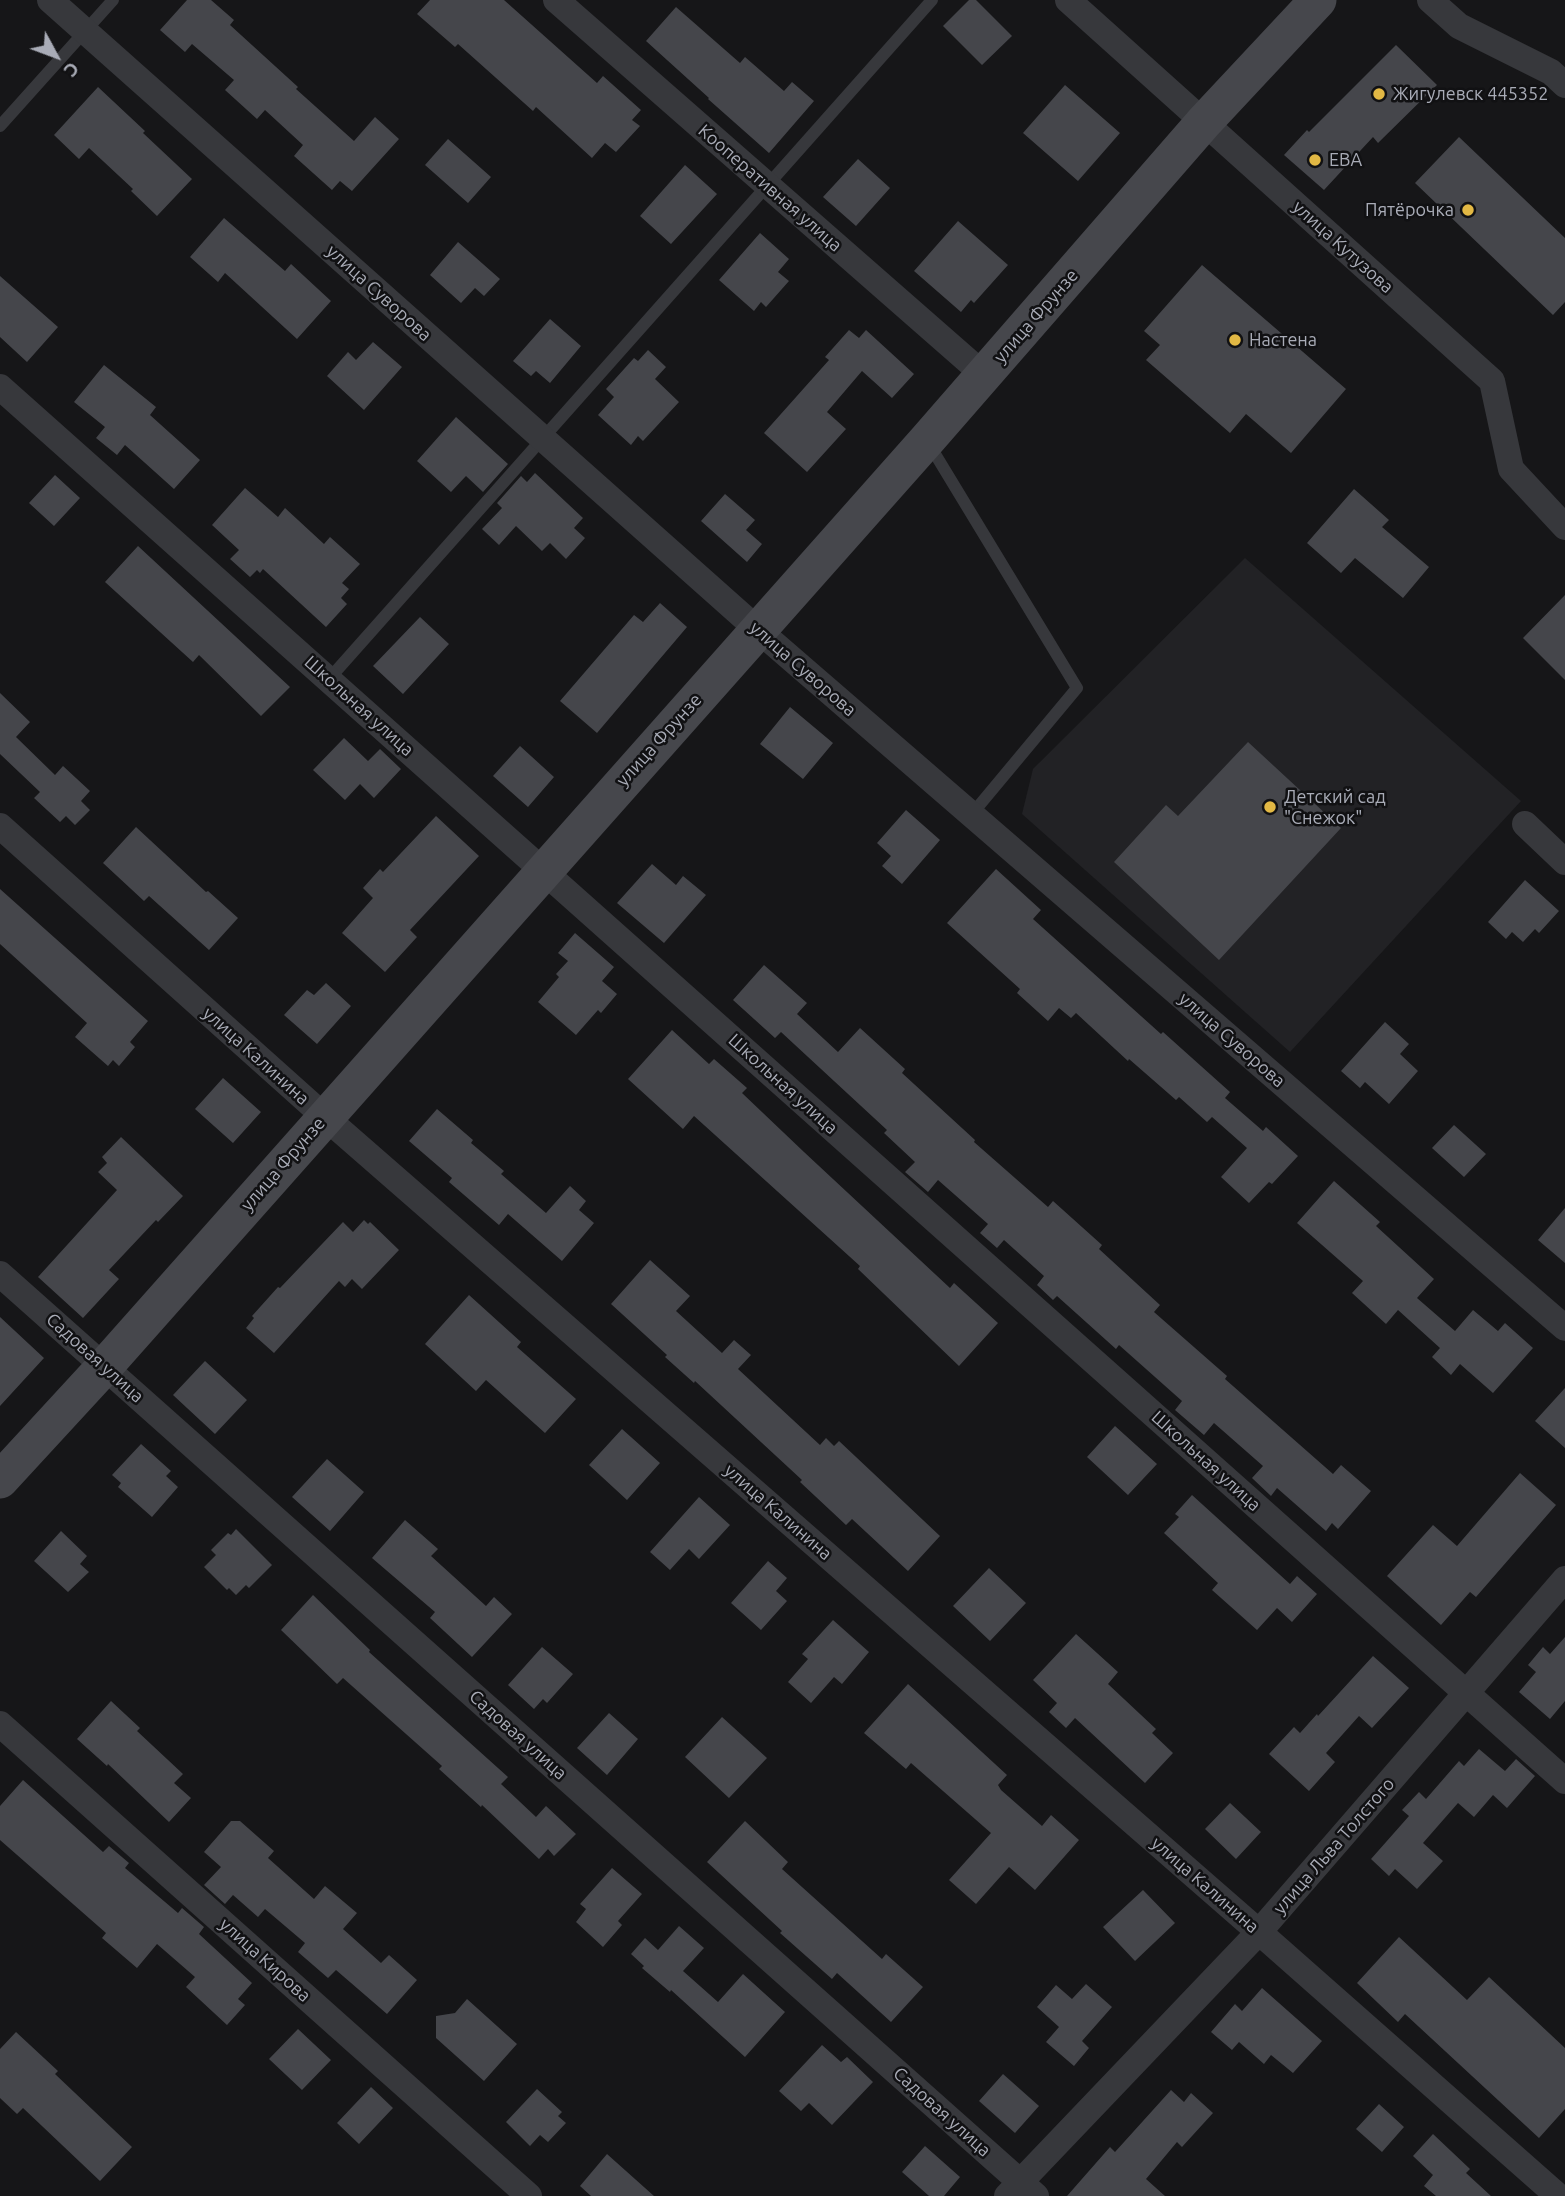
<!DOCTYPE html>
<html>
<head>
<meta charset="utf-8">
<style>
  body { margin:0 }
  #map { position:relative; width:1565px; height:2196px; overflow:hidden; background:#161618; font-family:Ubuntu,sans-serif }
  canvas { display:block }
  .north { position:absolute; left:21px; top:21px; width:70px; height:70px; -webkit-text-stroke:5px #111113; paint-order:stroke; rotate:131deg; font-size:19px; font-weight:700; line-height:28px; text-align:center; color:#a9acb7 }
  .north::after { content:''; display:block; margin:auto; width:24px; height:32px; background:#a9acb7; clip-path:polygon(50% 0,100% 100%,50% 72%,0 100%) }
</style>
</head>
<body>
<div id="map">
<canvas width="1565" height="2196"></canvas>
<div class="north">С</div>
</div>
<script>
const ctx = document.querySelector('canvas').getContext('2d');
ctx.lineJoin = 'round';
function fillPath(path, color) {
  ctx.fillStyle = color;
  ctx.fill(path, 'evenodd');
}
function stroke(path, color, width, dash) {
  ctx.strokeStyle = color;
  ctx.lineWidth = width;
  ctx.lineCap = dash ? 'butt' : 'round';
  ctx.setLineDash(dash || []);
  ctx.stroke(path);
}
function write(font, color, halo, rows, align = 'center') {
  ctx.font = font + ' Ubuntu,sans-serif';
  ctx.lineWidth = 5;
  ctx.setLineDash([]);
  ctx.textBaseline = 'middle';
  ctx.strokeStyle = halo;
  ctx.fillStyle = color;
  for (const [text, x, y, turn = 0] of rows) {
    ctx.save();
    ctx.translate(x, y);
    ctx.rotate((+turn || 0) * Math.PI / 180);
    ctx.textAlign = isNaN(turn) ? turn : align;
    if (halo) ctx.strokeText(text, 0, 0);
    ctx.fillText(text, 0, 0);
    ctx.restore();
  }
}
fillPath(new Path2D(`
  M1245 558 1521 801 1290 1052 1022 814 1033 769Z`), '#222225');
fillPath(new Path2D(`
  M187 0H211L234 20 230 25 298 87 296 89 354 141 375 117 399 139 352 191 340 181 332 190 294 156 303 145 265 110 257 119 225 90 234 80 192 44 185 52 160 30Z
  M430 0H504L597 83 603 76 641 110 632 120 640 126 616 152 605 143 592 158 536 107 533 111 458 44 455 47 417 14Z
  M969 0H976L1012 36 982 65 943 26Z
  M676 7 740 63 745 57 784 91 792 82 814 101 769 153 708 99 709 98 646 41Z
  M1396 45 1437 85 1378 143 1373 137 1324 190 1284 155 1307 130 1309 132Z
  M1065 85 1120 133 1078 181 1023 133Z
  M98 87 145 131 143 133 192 179 157 216 131 191 133 189 89 148 79 159 54 135Z
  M1459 137 1565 238V302L1553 315 1415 183Z
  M448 139 491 177 468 203 425 165Z
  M858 159 890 188 856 226 823 197Z
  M685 165 717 194 671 244 640 216Z
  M224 218 285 271 291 264 331 301 297 339 225 273 218 282 190 257Z
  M958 221 1008 265 974 303 971 300 961 312 914 271Z
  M760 233 789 259 778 272 789 281 766 307 761 302 754 311 719 280Z
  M458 242 500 279 484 296 475 288 461 303 430 275Z
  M1202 265 1346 389 1291 453 1246 414 1230 433 1146 360 1160 345 1144 331Z
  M0 276 58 327 27 362 0 337Z
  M550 319 581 346 550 383 536 371 531 376 513 361Z
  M849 330 859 338 866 330 914 374 892 398 862 371 827 412 846 429 807 472 764 433 829 360 825 357Z
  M373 342 402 367 364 410 327 376 348 352 356 360Z
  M648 350 666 367 655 379 679 402 643 441 638 436 631 445 598 415 614 397 606 389 634 358 638 361Z
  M104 365 156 407 150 415 200 460 174 489 125 445 117 455 96 438 105 427 74 402Z
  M456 417 508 464 483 492 466 476 451 492 417 461Z
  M535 473 583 518 574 528 585 538 566 559 550 543 542 551 516 526 499 545 482 529 502 508 497 503 521 476 527 482Z
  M55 475 80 498 54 526 29 503Z
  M245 488 278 517 285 508 324 544 330 537 360 564 342 583 349 589 341 598 347 604 326 627 263 569 260 573 257 570 250 577 230 559 239 550 212 525Z
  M1354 489 1389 520 1382 527 1429 567 1403 598 1355 558 1341 573 1307 543Z
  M725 494 755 520 746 530 762 544 747 562 701 521Z
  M138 546 290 687 261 716 199 655 193 662 105 582Z
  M1565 595V680L1523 638Z
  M660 603 687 627 597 733 560 701 634 615 643 622Z
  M420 617 449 644 403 694 373 666Z
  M0 693 30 722 16 737 55 775 63 766 90 791 81 801 90 810 75 825 66 816 60 822 34 798 40 792 0 754Z
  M790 707 833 743 803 779 760 744Z
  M344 738 368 761 380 749 401 769 374 798 360 784 345 800 313 770Z
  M1248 742 1341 828 1219 960 1114 862 1166 805 1178 816Z
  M520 746 554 777 528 807 493 776Z
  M906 810 940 840 902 884 882 866 891 856 877 843Z
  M436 816 479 856 410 930 417 937 385 972 342 933 373 898 363 888 380 869 383 872Z
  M136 827 206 892 208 891 238 918 209 950 149 896 144 901 103 863Z
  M652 864 676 885 683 876 706 895 664 943 617 903Z
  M996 869 1041 910 1033 919 1161 1034 1163 1032 1230 1092 1225 1098 1263 1131 1266 1127 1298 1156 1272 1184 1269 1182 1249 1203 1221 1177 1247 1148 1212 1117 1207 1122 1179 1097 1176 1100 1129 1059 1128 1061 1076 1013 1071 1018 1059 1008 1048 1021 1017 993 1020 989 947 923Z
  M1525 880 1559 911 1539 933 1535 929 1523 942 1512 932 1506 939 1488 922Z
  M0 889 148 1021 130 1042 135 1047 119 1066 113 1060 108 1066 75 1037 87 1023 0 944Z
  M575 933 614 967 602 981 617 994 601 1013 598 1010 576 1035 538 1002 559 977 556 974 568 961 558 953Z
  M764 965 807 1003 797 1014 838 1052 860 1028 905 1069 902 1073 975 1140 974 1142 1048 1207 1053 1201 1102 1245 1099 1249 1160 1305 1154 1312 1227 1376 1225 1379 1333 1474 1341 1465 1371 1491 1338 1529 1332 1523 1326 1531 1277 1488 1271 1496 1252 1478 1263 1466 1214 1423 1204 1435 1175 1410 1182 1401 1119 1345 1116 1349 1057 1296 1053 1300 1037 1285 1044 1276 1004 1240 997 1248 980 1233 988 1224 938 1180 928 1192 905 1172 915 1162 884 1133 887 1130 781 1032 775 1038 733 1000Z
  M326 983 351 1006 317 1044 284 1015 307 990 314 995Z
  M1385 1022 1409 1044 1400 1054 1418 1071 1389 1104 1365 1082 1360 1088 1341 1071Z
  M672 1030 709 1064 714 1059 747 1088 742 1093 804 1152 950 1288 954 1283 998 1323 959 1366 858 1269 860 1266 694 1116 683 1129 628 1079Z
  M223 1078 261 1112 233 1143 195 1109Z
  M437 1109 473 1140 471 1143 504 1171 501 1174 546 1213 570 1186 586 1201 579 1210 594 1223 562 1261 508 1214 499 1225 449 1182 452 1178 409 1141Z
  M1454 1125 1486 1154 1464 1177 1432 1148Z
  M121 1137 183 1196 158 1222 156 1220 109 1270 119 1279 83 1318 38 1277 117 1190 98 1172 107 1163 102 1157Z
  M1334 1181 1380 1222 1376 1226 1434 1279 1417 1298 1455 1331 1473 1310 1498 1331 1505 1323 1533 1348 1493 1393 1460 1364 1451 1375 1432 1357 1440 1348 1398 1310 1386 1324 1352 1293 1363 1281 1297 1223Z
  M1565 1208V1263L1538 1240Z
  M364 1220 368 1224 370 1222 399 1250 362 1289 352 1279 345 1287 339 1281 274 1353 246 1328 254 1318 252 1316 278 1287 280 1288 343 1222 353 1232Z
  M650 1260 690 1296 676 1311 722 1353 734 1340 751 1355 738 1369 820 1445 826 1438 834 1446 839 1441 940 1536 908 1571 852 1519 846 1525 800 1482 802 1480 695 1381 694 1383 665 1357 667 1355 611 1304Z
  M469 1295 521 1342 517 1347 576 1399 545 1433 486 1380 476 1391 425 1344Z
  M0 1317 44 1358 0 1406Z
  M205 1361 247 1400 215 1434 173 1395Z
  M1565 1388V1448L1535 1421Z
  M1115 1426 1157 1464 1128 1495 1087 1457Z
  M622 1429 660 1463 627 1500 589 1465Z
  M141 1444 171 1471 166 1476 178 1487 152 1517 118 1487 121 1483 112 1475Z
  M327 1459 364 1492 330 1531 292 1497Z
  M1520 1473 1556 1505 1476 1597 1470 1592 1441 1625 1387 1576 1433 1525 1457 1546Z
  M1192 1495 1290 1584 1297 1576 1317 1594 1292 1622 1277 1608 1257 1630 1212 1590 1218 1583 1164 1533 1179 1517 1175 1514Z
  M699 1497 730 1525 699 1559 689 1549 670 1570 650 1552Z
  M405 1520 438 1549 431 1556 486 1606 494 1597 512 1614 472 1657 430 1618 435 1612 372 1558Z
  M236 1529 272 1565 249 1588 246 1585 236 1595 229 1588 227 1590 204 1567 216 1555 211 1550 228 1533 231 1535Z
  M61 1531 87 1556 80 1564 89 1572 68 1592 34 1561Z
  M768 1561 787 1578 776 1591 787 1601 761 1630 731 1603Z
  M989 1568 1026 1603 990 1641 953 1606Z
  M313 1595 370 1650 369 1652 508 1777 501 1784 536 1817 546 1806 576 1834 554 1856 548 1849 539 1859 482 1805 481 1807 439 1769 442 1766 343 1678 337 1684 281 1630Z
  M833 1620 869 1652 842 1684 834 1677 811 1703 788 1682 808 1659 802 1654Z
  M1076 1634 1118 1672 1108 1684 1156 1729 1152 1733 1173 1753 1145 1783 1075 1718 1066 1728 1049 1712 1057 1703 1033 1680Z
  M1565 1637V1701L1550 1719 1519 1692 1536 1672 1528 1665 1543 1647 1550 1654Z
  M542 1647 573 1674 547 1703 543 1699 534 1709 508 1685Z
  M1373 1656 1409 1688 1372 1728 1359 1716 1326 1753 1335 1762 1309 1791 1269 1754 1294 1727 1300 1733 1317 1714 1318 1716Z
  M908 1684 1007 1775 998 1785 1001 1790 1042 1826 1051 1815 1079 1840 1035 1890 1009 1867 976 1904 949 1880 991 1833 911 1763 906 1769 864 1733Z
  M111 1701 140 1728 137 1731 183 1774 174 1783 191 1798 169 1822 108 1764 107 1766 77 1739Z
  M609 1713 638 1739 607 1775 577 1748Z
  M722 1717 767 1758 729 1798 685 1757Z
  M1479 1749 1505 1771 1516 1759 1535 1776 1507 1808 1493 1795 1474 1817 1458 1803 1423 1843 1443 1861 1417 1889 1395 1869 1389 1876 1371 1859 1409 1816 1402 1810 1419 1792 1426 1799 1459 1761 1464 1766Z
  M23 1780 103 1852 109 1846 129 1863 125 1868 178 1913 182 1908 204 1927 199 1934 252 1983 238 1999 245 2005 227 2025 186 1987 195 1977 157 1944 137 1968 102 1938 106 1933 0 1840V1806Z
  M1230 1803 1261 1832 1236 1859 1205 1829Z
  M231 1821H240L274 1851 268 1858 314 1899 325 1886 357 1913 343 1929 381 1963 389 1955 417 1980 387 2014 336 1970 328 1978 298 1952 305 1943 265 1909 258 1917 233 1895 225 1904 204 1885 221 1867 204 1852Z
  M745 1821 788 1862 782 1869 882 1959 886 1954 923 1987 891 2022 837 1973 832 1979 780 1933 782 1931 707 1862Z
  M612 1868 642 1894 618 1921 622 1925 603 1947 576 1922 586 1909 580 1904Z
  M1143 1890 1175 1923 1135 1961 1103 1927Z
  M679 1926 704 1948 683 1971 718 2002 743 1974 785 2012 745 2057 671 1990 670 1992 642 1968 644 1966 631 1954 645 1938 658 1950Z
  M1399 1937 1467 2000 1489 1977 1565 2048V2109L1539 2138 1405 2014 1398 2022 1357 1983Z
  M1086 1984 1112 2007 1082 2041 1089 2048 1074 2066 1046 2042 1059 2027 1037 2007 1056 1985 1072 1999Z
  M1262 1988 1322 2041 1293 2073 1271 2055 1264 2064 1239 2042 1232 2050 1211 2032 1235 2004 1242 2011Z
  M467 1999 517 2044 484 2081 436 2038V2016L455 2013Z
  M298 2029 331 2060 302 2090 269 2059Z
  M16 2032 58 2071 55 2074 132 2147 100 2181 23 2108 17 2114 0 2098V2049Z
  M822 2045 841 2062 847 2057 873 2082 832 2125 809 2103 801 2111 779 2091Z
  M1003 2074 1039 2106 1015 2133 979 2101Z
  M371 2087 393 2108 359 2144 337 2123Z
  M537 2089 562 2112 558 2116 566 2123 548 2142 540 2135 530 2146 506 2122Z
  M1171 2090 1184 2102 1191 2093 1213 2113 1182 2147 1177 2142 1146 2179 1165 2196H1067L1110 2147 1115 2152Z
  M1379 2104 1404 2127 1382 2152 1356 2129Z
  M1433 2134 1470 2169 1466 2173 1491 2196H1436L1424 2186 1433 2175 1413 2156Z
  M925 2146 960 2177 944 2196H929L902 2172Z
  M607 2154 654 2196H591L580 2186Z`), '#45464b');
stroke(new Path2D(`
  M0 126 113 0
  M929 444 1077 688 972 814
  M329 679 932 0`), '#37383c', 12);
stroke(new Path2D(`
  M50 0 757 629 1565 1328
  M556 0 984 375
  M1068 0 1492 381 1511 469 1565 527
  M1430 0 1459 26 1551 72 1565 85
  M0 387 1565 1781
  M1525 824 1565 862
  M0 826 325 1117 1259 1932 1558 2196
  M0 1274 1036 2196
  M0 1724 529 2196
  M1007 2196 1259 1932 1565 1579`), '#37383c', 26);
stroke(new Path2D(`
  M0 1480 105 1366 927 440 1204 122 1318 0`), '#46474c', 37);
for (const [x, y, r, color] of [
  [1379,94,7,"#e2b844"],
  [1315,160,7,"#e2b844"],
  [1468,210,7,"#e2b844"],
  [1235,340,7,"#e2b844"],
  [1270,807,7,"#e2b844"]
]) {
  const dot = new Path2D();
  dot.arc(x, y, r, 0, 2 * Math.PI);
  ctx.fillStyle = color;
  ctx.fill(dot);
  stroke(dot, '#111113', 2.5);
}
write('18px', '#a9acb7', '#111113', [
  ["Жигулевск 445352",1393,94],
  ["ЕВА",1329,160],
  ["Пятёрочка",1454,210,"right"],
  ["Настена",1249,340],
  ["Детский сад",1284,797],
  ["\"Снежок\"",1284,818]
], 'left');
write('18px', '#a9acb7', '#111113', [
  ["Кооперативная улица",770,188,41],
  ["улица Кутузова",1343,247,42],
  ["улица Суворова",379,293,42],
  ["улица Фрунзе",1036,316,-49],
  ["улица Суворова",803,669,41],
  ["Школьная улица",359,706,42],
  ["улица Фрунзе",659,740,-48],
  ["улица Суворова",1232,1040,41],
  ["улица Калинина",256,1056,42],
  ["Школьная улица",783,1084,42],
  ["улица Фрунзе",283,1164,-49],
  ["Садовая улица",95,1358,42],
  ["Школьная улица",1206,1461,42],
  ["улица Калинина",778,1512,41],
  ["Садовая улица",518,1735,42],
  ["улица Льва Толстого",1334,1846,-49],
  ["улица Калинина",1205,1885,41],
  ["улица Кирова",265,1960,42],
  ["Садовая улица",942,2112,42]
]);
</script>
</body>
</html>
